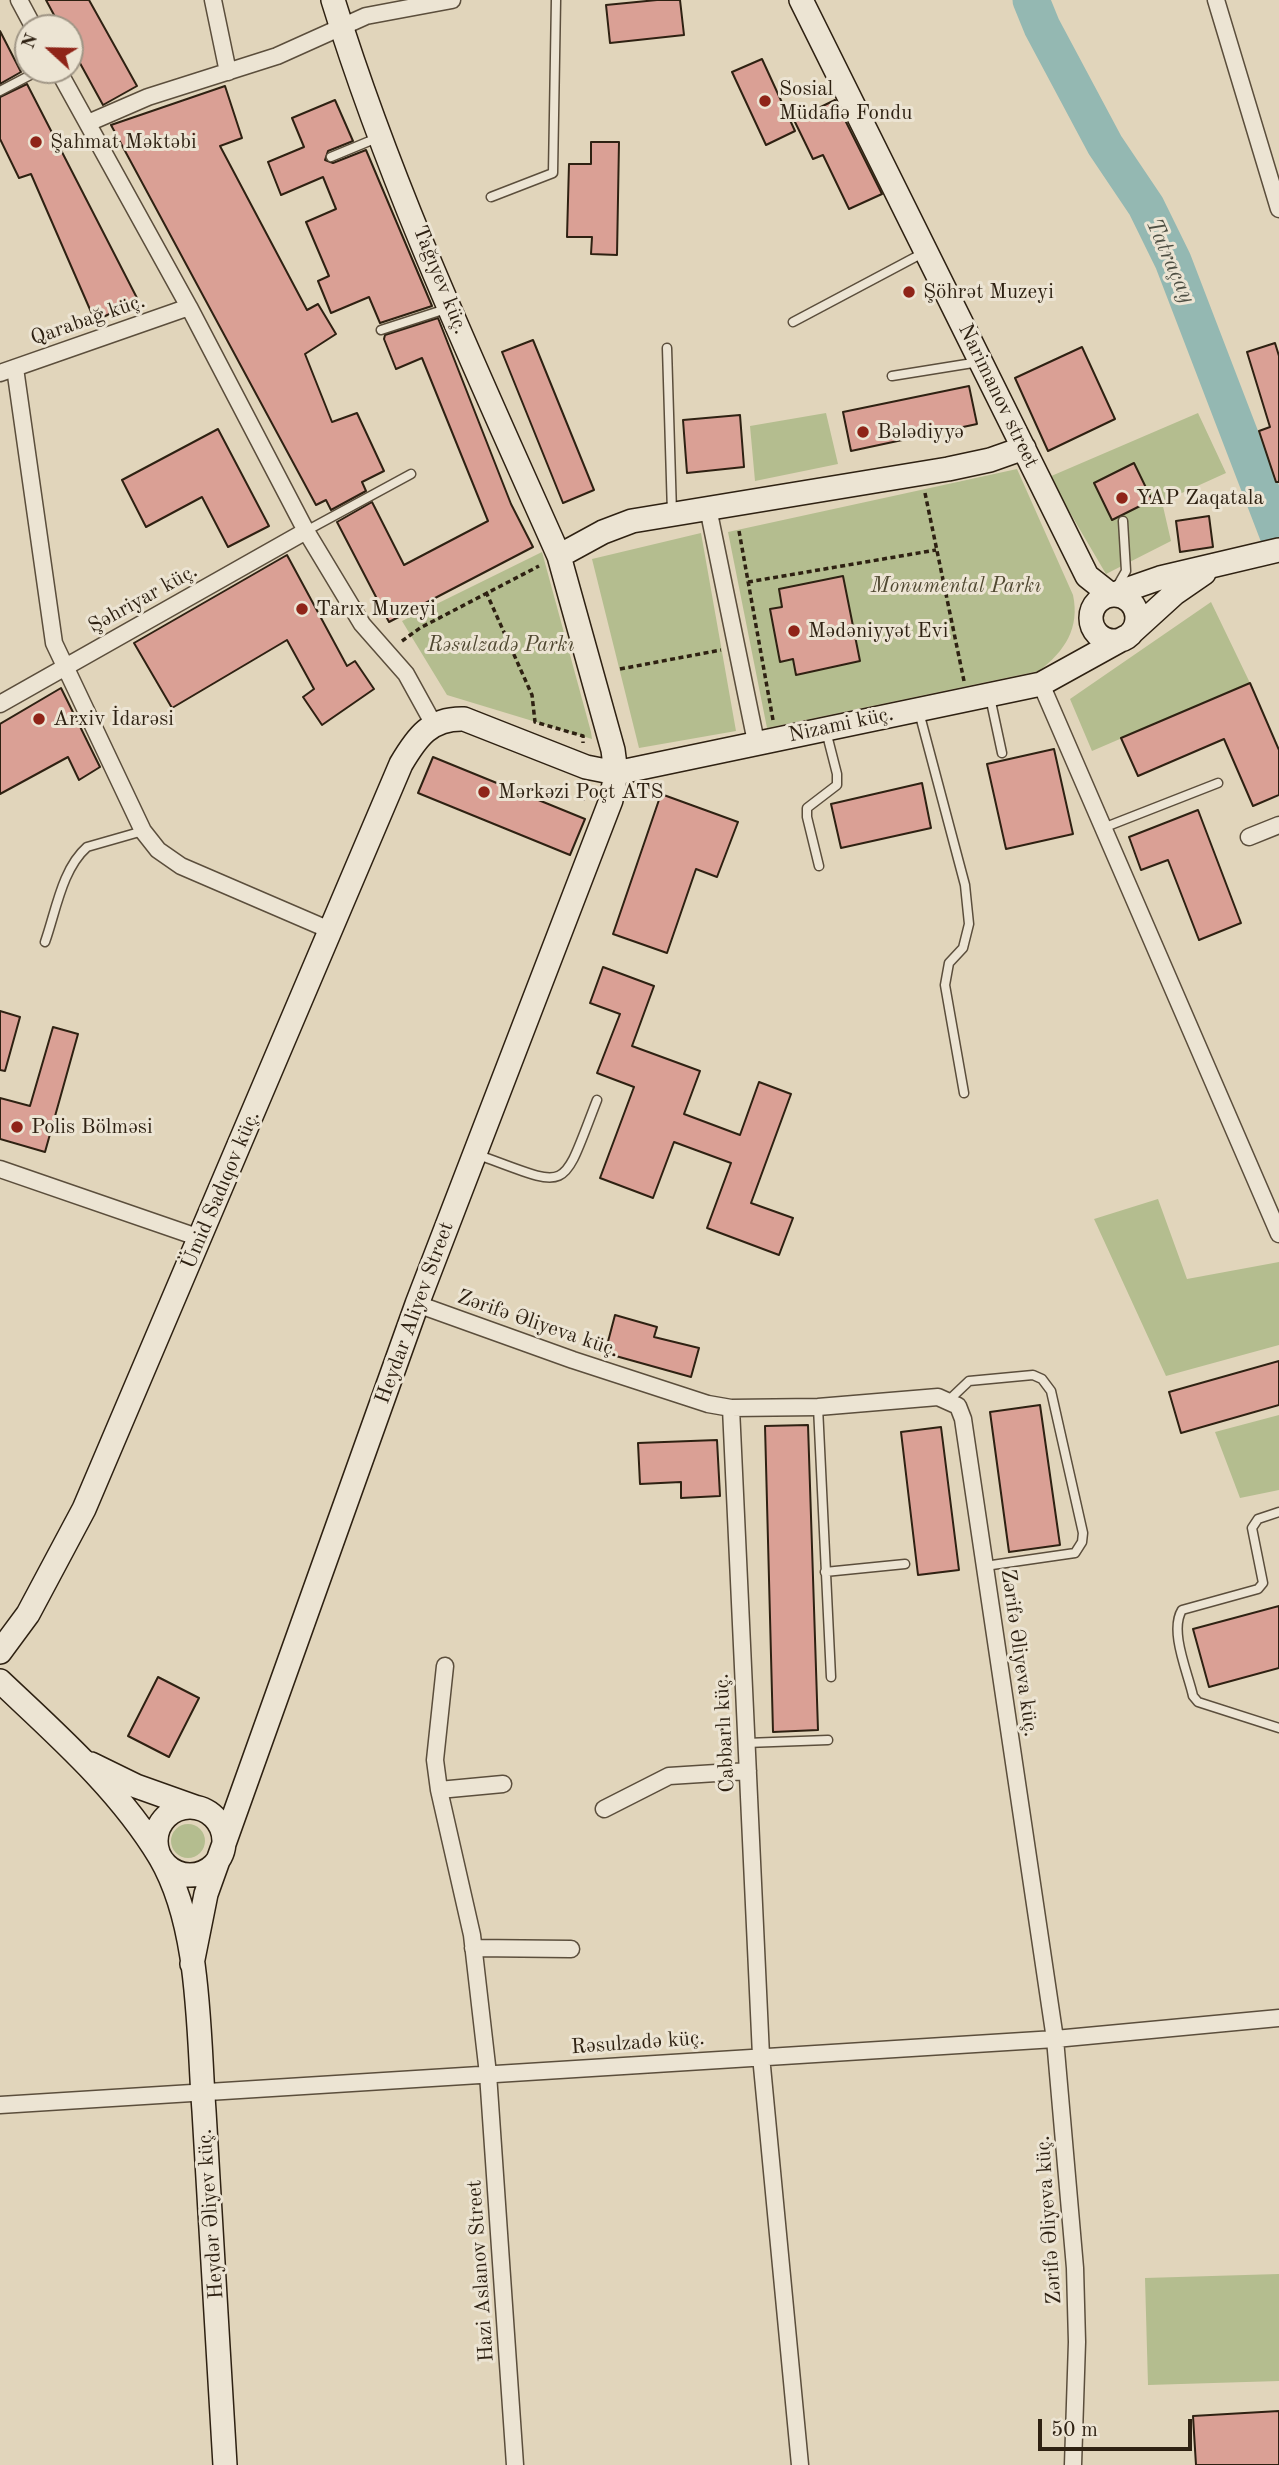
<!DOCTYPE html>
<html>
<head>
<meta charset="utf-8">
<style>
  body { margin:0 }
  #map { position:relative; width:1279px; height:2465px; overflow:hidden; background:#e1d5bb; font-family:"Old Standard TT",serif }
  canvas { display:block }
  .north { position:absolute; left:14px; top:14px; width:70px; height:70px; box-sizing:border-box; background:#ece4d3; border:2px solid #a09686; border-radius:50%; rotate:292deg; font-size:19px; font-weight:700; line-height:28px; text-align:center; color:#2e2112 }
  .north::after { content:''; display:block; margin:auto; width:24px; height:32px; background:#8f2418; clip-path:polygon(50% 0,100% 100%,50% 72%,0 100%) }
  .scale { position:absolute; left:1038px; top:2419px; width:154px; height:32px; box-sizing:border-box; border:4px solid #2e2112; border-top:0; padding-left:9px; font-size:21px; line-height:24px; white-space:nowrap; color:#2e2112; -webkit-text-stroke:5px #ece4d3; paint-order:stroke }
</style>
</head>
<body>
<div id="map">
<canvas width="1279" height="2465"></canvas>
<div class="north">N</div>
<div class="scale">50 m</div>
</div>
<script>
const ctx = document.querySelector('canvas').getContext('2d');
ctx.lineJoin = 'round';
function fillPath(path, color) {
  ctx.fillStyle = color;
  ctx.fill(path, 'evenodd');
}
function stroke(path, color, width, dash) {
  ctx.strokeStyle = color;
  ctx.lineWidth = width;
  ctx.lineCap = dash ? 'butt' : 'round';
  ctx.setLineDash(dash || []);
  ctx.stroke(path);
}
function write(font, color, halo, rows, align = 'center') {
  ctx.font = font + ' "Old Standard TT",serif';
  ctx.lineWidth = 6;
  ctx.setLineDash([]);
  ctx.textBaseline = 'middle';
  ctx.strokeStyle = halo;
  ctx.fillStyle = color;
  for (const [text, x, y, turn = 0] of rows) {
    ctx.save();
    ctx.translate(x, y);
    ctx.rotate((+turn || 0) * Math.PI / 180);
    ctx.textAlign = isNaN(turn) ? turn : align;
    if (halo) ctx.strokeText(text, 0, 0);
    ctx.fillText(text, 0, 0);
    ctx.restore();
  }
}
fillPath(new Path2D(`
  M826 413 838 464 755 481 750 426Z
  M1198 413 1226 473 1162 502 1171 541 1106 574 1049 477Z
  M1017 469 1073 595C1080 628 1065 651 1039 671L767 728 728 532Z
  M701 533 736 731 639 748 592 559Z
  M542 552 591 732 592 739 447 695 402 621Z
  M1211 602 1250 683 1092 751 1070 699Z
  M1158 1199 1187 1279 1279 1262V1345L1166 1376 1094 1219Z
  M1279 1415V1490L1240 1498 1215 1432Z
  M171 1841a17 17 0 1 1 34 0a17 17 0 1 1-34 0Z
  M1279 2274V2381L1148 2385 1145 2278Z`), '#b4bd8f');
stroke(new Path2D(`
  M1031 0 1042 27 1105 145 1146 206 1173 261 1279 537`), '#94b8b2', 37);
const building = new Path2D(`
  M46 0H89L137 86 103 105 70 45V28H61Z
  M657 0H680L684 35 610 43 606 5Z
  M0 31 21 72 0 84Z
  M762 59 795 131 766 145 732 72Z
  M27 84 138 300 95 321 31 174 19 178 0 139V97Z
  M225 86 242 138 220 146 307 310 318 304 336 334 305 354 332 422 357 413 384 471 362 482 366 491 331 510 326 500 316 505 111 125Z
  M335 100 353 141 328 151 325 160 333 163 366 150 432 306 380 323 369 297 331 313 318 281 329 276 306 222 336 209 323 177 281 195 268 162 304 147 292 118Z
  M835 100 882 194 849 209 823 155 813 159 794 120Z
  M591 142H619L617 255 591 254 592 237H567L569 164H591Z
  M438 318 511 504 533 547 389 622 337 522 372 502 404 565 488 521 422 358 396 369 384 339 385 335Z
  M533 340 594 490 563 503 502 352Z
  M1275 343 1279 356V482H1276L1259 431 1270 427 1247 352Z
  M1082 347 1115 419 1048 451 1015 378Z
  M969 386 977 424 851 451 843 412Z
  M740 415 744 467 687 473 683 420Z
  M218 429 269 526 228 547 202 497 146 527 122 480Z
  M1134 463 1152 500 1112 520 1094 483Z
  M1209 516 1213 547 1180 552 1176 521Z
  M287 555 347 666 355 661 374 689 322 725 303 697 314 689 287 640 172 708 134 643Z
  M843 576 860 661 796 675 793 659 780 662 770 609 782 607 779 589Z
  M1250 683 1279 750V795L1253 806 1224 739 1138 776 1121 738Z
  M61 688 100 767 79 780 68 757 0 794V724Z
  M1054 749 1073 834 1006 849 987 764Z
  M433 757 585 819 570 855 418 793Z
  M922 783 931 828 841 848 831 804Z
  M661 794 738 822 717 877 696 869 667 953 613 934Z
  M1198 810 1241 923 1199 940 1168 860 1141 870 1129 837Z
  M603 967 654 986 632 1046 700 1071 684 1114 740 1135 759 1082 791 1094 751 1203 793 1218 779 1255 707 1228 731 1163 674 1142 653 1198 600 1178 634 1087 597 1073 620 1014 590 1003Z
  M0 1011 20 1017 5 1071 0 1070Z
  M53 1027 78 1034 45 1152 0 1139V1098L30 1106Z
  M615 1315 657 1327 654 1337 699 1348 691 1377 605 1353Z
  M1279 1361V1405L1181 1433 1169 1392Z
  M1040 1405 1060 1545 1009 1552 990 1412Z
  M808 1425 818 1730 773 1732 765 1426Z
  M941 1427 959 1570 918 1575 901 1432Z
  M717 1440 720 1496 681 1498V1482L640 1484 638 1443Z
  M1279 1606V1668L1209 1687 1193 1629Z
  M158 1677 199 1698 169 1757 128 1736Z
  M1279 2411V2465H1196L1193 2416Z`);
fillPath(building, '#daa095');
stroke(building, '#2e2112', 2);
const lane = new Path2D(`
  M0 91 40 70
  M331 157 377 138
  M491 197 553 173 556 0
  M793 322 923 253
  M381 330 449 308
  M667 348 672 513
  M892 376 979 362
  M306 531 411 474
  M1118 585 1126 571 1123 521
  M990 697 1002 753
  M919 712 965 885 969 924 963 948 949 963 945 985 964 1093
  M1103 828 1218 783
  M819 866 807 817V808L837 785V774L826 731
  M45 942C56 911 62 869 87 847L143 831
  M476 1154C572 1189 560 1195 597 1100
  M949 1400 969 1381 1033 1375 1042 1379 1051 1391 1083 1533 1082 1542 1075 1553 985 1566
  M818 1407 831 1677
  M1279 1512 1258 1519 1252 1528 1263 1583 1258 1589 1182 1610C1169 1631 1188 1673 1193 1696L1198 1702 1279 1728
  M825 1572 905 1564
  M746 1743 828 1740`);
const street = new Path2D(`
  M19 0 34 28
  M213 0 228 72
  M1216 0 1279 209
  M58 70 189 307 306 531 362 624 406 674 433 723
  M88 123 148 97 277 56 366 16 452 0
  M15 368 54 643 143 831 158 850 181 866 332 931
  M0 373 189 307
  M708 508 756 742
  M1041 684 1279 1234
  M0 704 306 531
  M1249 837 1279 825
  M0 1169 200 1238
  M417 1304 573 1360 708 1404 731 1408 818 1407 938 1397 958 1406 963 1419 1055 2039 1075 2268 1077 2342 1073 2465
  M731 1408 761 2056 800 2465
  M445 1666 435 1760 439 1790 472 1935 488 2074 515 2465
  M439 1790 503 1784
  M604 1809 669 1776 748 1771
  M473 1948 571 1949
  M0 2105 1055 2039 1279 2018`);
const secondary = new Path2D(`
  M333 0C392 191 478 374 559 556
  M801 0 1087 576 1111 595 1160 578 1279 550
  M1091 618a23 23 0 1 1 46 0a23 23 0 1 1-46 0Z
  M1131 633 1175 593 1204 573
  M0 1652 28 1614 84 1509 401 764C417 737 430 718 464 719L586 767 616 773 1041 684 1126 637
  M0 1681C57 1735 119 1789 160 1857 201 1927 198 2032 204 2111 212 2229 219 2347 225 2465
  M91 1764 136 1786 195 1807
  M156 1841a34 34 0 1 1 68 0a34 34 0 1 1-68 0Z
  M192 1964 206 1894 417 1304 611 800 616 773 613 750 559 556 603 532 632 521 948 469 990 460 1024 448`);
stroke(lane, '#5b4e3c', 11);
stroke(street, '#5b4e3c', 19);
stroke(secondary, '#2e2112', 26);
stroke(new Path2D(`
  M925 493 964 681
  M739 531 773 720
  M748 582 936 550
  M486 592 532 695 535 722 583 736V743
  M402 641 420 628 539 566
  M620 669 721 650
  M583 801V786`), '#2e2112', 3.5, [5, 3.5]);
stroke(lane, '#ece4d3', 8);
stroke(street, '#ece4d3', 16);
stroke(secondary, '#ece4d3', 23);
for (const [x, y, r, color] of [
  [765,101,7,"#8f2418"],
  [36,142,7,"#8f2418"],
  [909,292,7,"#8f2418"],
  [863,432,7,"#8f2418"],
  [1122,498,7,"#8f2418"],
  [302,609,7,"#8f2418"],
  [794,631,7,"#8f2418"],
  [39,719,7,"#8f2418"],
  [484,792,7,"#8f2418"],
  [17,1127,7,"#8f2418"]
]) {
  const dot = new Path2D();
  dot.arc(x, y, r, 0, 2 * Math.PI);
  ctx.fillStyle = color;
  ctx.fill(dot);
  stroke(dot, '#ece4d3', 2.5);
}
write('21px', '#2e2112', '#ece4d3', [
  ["Sosial",779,89],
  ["Müdafiə Fondu",779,113],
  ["Şahmat Məktəbi",50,142],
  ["Şöhrət Muzeyi",923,292],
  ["Bələdiyyə",877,432],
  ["YAP Zaqatala",1136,498],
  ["Tarıx Muzeyi",316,609],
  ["Mədəniyyət Evi",808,631],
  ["Arxiv İdarəsi",53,719],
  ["Mərkəzi Poçt ATS",498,792],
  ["Polis Bölməsi",31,1127]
], 'left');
write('21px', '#2e2112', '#ece4d3', [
  ["Tağıyev küç.",440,280,68],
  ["Qarabağ küç.",88,320,-19],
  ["Narimanov street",998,396,64],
  ["Şəhriyar küç.",143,599,-29],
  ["Nizami küç.",841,725,-12],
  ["Ümid Sadıqov küç.",221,1190,-67],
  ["Heydar Aliyev Street",415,1313,-70],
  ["Zərifə Əliyeva küç.",538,1324,19],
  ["Zərifə Əliyeva küç.",1019,1653,82],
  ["Cabbarlı küç.",725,1733,-93],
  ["Rəsulzadə küç.",638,2043,-4],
  ["Heydər Əliyev küç.",211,2214,-94],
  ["Zərifə Əliyeva küç.",1049,2220,-94],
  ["Hazi Aslanov Street",481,2271,-94]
]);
write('italic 21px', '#504831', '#ece4d3', [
  ["Monumental Parkı",956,586],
  ["Rəsulzadə Parkı",501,645]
]);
write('italic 23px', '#4d4e42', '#ece4d3', [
  ["Tatraçay",1170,261,66]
]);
</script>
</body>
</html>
